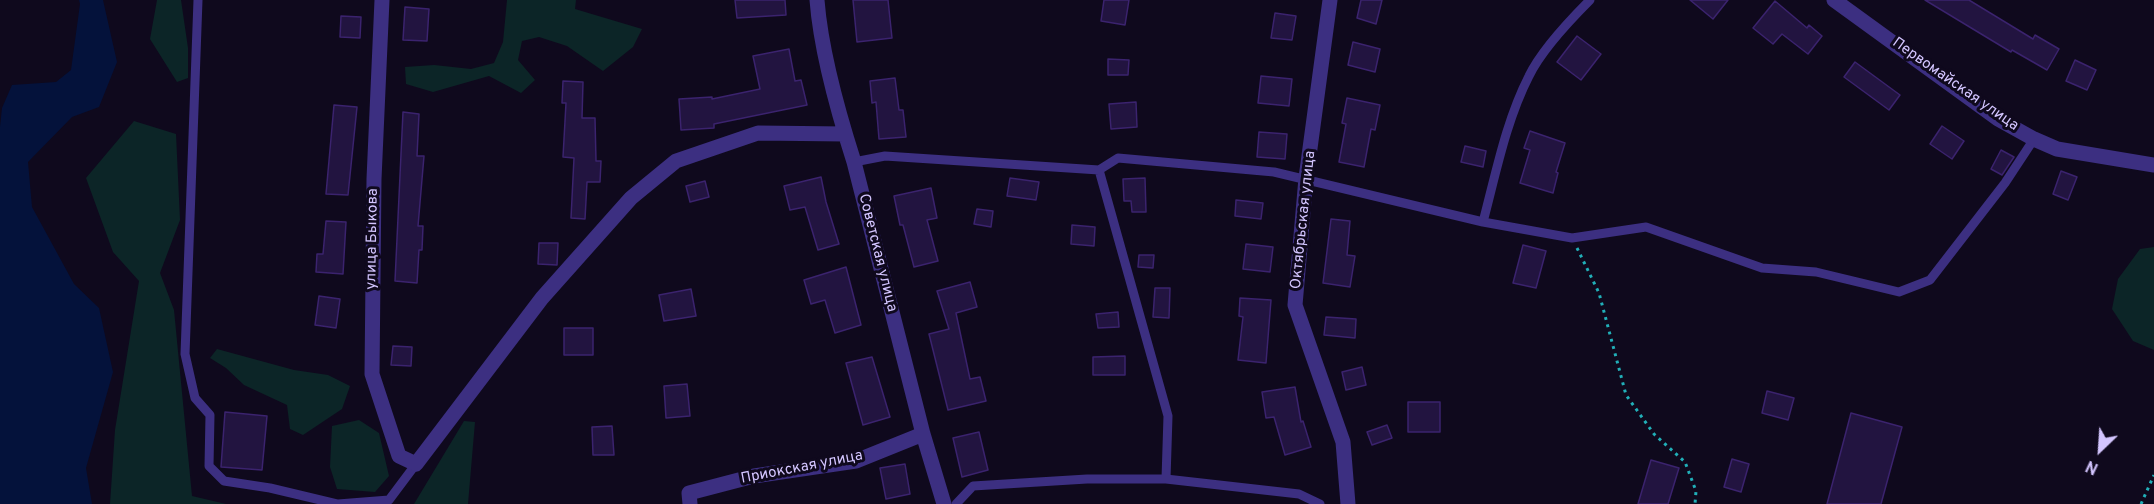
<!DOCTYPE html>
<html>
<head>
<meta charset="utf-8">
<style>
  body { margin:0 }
  #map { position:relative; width:2154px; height:504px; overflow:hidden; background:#0f091d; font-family:Overpass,sans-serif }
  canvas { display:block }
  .north { position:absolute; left:2070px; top:420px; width:60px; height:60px; -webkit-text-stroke:4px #0f091d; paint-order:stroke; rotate:205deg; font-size:16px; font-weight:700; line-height:24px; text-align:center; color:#d3c5ff }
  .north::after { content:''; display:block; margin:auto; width:21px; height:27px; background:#d3c5ff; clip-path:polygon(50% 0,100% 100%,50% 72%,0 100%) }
</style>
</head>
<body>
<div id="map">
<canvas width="2154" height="504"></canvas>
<div class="north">N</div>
</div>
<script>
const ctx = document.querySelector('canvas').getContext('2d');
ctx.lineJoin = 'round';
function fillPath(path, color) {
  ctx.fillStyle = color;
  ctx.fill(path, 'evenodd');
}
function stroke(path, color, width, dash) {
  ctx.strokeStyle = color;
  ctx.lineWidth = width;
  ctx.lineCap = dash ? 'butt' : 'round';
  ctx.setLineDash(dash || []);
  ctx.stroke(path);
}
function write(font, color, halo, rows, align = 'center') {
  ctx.font = font + ' Overpass,sans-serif';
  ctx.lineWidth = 6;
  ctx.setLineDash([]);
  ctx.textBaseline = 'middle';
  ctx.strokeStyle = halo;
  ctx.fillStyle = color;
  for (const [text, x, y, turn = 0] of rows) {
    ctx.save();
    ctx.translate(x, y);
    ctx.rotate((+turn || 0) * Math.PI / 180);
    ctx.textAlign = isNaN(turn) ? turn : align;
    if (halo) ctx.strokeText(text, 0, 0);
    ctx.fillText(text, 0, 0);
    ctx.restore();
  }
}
fillPath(new Path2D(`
  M157 0H181L188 48V78L177 82 150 39Z
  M507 0H576L575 9 642 29 633 47 603 71 567 46 539 37 522 41 518 60 535 80 521 93 489 76 433 92 406 84 405 67 434 65 471 69 494 63 503 42Z
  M134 121 176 134 180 220 160 273 174 310 192 496 226 504H110L115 430 139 281 113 252 86 178Z
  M2154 247V350L2133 341 2112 309 2118 279 2140 249Z
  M217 349 294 370 328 375 350 386 342 409 303 435 290 429 287 405 244 385 226 368 210 358Z
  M359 420 379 433 389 476 375 492 337 489 330 467 332 426Z
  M464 421 475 422 468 504H414Z`), '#0c2527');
fillPath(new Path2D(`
  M79 0H103L117 62 99 107 72 117 28 162 32 207 74 284 99 308 113 372 86 468 92 504H0V127L2 108 12 85 56 82 71 70 80 4Z`), '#04123b');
const building = new Path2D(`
  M735 0H785L786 15 737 18Z
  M853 0H888L892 38 857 42Z
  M1104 0H1129L1125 25 1101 21Z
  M1361 0H1382L1376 24 1357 18Z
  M1690 0H1728L1713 19Z
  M1925 0H1969L2033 39 2035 35 2059 49 2047 70 2012 50 2011 52Z
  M1775 1 1807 28 1809 25 1822 36 1808 54 1782 34 1773 44 1753 28Z
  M405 7 429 9 427 41 403 40Z
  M1275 13 1296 16 1292 40 1271 38Z
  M341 16 361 17 360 38 340 37Z
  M1577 36 1601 54 1581 80 1557 62Z
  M1353 42 1380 49 1375 72 1348 65Z
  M789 49 795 81 801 80 807 105 714 124V128L681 130 679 99 712 97V99L760 89 753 56Z
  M1108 59 1129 60 1128 75H1108Z
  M2075 60 2096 70 2087 90 2066 81Z
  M1855 62 1900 95 1889 110 1844 77Z
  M1261 76 1292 79 1289 106 1258 103Z
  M895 78 899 110H903L906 137 879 139 876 102 872 103 870 81Z
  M563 81 583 82 582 118H595L596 161H601L600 182H587L585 219 571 218 574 158 563 157 566 103H562Z
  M1347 98 1380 105 1375 130 1371 129 1364 167 1339 162 1346 124 1342 123Z
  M1136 102 1137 127 1111 129 1109 104Z
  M334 105 357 107 348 195 326 194Z
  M403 112 419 114 417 156H424L418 226H423L422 250H419L417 283 395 281Z
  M1942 126 1964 141 1952 159 1930 144Z
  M1530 131 1565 143 1556 172 1558 173 1553 193 1520 183 1530 150 1524 148Z
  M1259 132 1287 134 1285 159 1257 157Z
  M1465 146 1486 151 1483 167 1461 162Z
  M2001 150 2014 157 2002 175 1991 169Z
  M2061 171 2077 177 2068 200 2053 194Z
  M821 177 826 202 839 244 818 250 805 207 790 210 784 186Z
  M1010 178 1039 182 1036 200 1007 196Z
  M1145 178 1146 212H1132L1131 201H1124L1123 179Z
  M705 181 709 197 690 202 686 186Z
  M931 188 937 218 927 220 938 261 914 267 903 225H900L894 196Z
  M1236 200 1263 203 1261 219 1235 216Z
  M977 209 993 211 991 227 974 224Z
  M1331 219 1350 221 1347 255 1355 256 1350 287 1323 283Z
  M326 221 346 222 343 274 316 272 317 254H323Z
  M1072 225 1095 227 1094 246 1071 244Z
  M539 243H558L557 265 538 264Z
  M1246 244 1273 247 1270 272 1243 269Z
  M1523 245 1546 251 1536 288 1513 283Z
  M1139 255H1154L1153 268 1138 267Z
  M846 267 861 325 835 333 825 300 811 304 804 280Z
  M970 282 977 307 956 313 970 379 980 377 986 401 948 410 929 334 949 329 937 291Z
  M1155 288H1170L1169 318 1153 317Z
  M691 289 696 316 664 321 659 295Z
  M319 296 340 299 336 328 315 325Z
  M1240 298 1271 300 1266 363 1238 360 1243 317 1239 316Z
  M1118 312 1119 327 1098 328 1096 314Z
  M1326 317 1356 319 1355 338 1324 335Z
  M564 328H593V355H564Z
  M393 346 412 347 411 366 391 365Z
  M1125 356V375H1093V357Z
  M872 357 890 417 863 425 846 363Z
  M1362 367 1366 385 1346 390 1342 372Z
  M687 384 690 416 666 418 664 386Z
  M1295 387 1301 422 1303 421 1311 447 1285 455 1274 417 1266 418 1262 392Z
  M1767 391 1794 398 1788 420 1762 413Z
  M1408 402H1440V432H1408Z
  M225 412 267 416 262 470 221 467Z
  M1851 413 1902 427 1881 504H1827Z
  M1387 425 1392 438 1372 445 1367 432Z
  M612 426 614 455H593L592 427Z
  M979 432 988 470 962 477 953 438Z
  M1732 459 1749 464 1741 492 1724 487Z
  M1651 460 1679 468 1668 504H1638Z
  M905 464 910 494 886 499 880 468Z`);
fillPath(building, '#221440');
stroke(building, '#3b236e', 1.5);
stroke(new Path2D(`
  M1577 248 1599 293 1626 395 1654 434 1685 462 1696 491 1695 504
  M2141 504 2154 475`), '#21afb8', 3, [3, 4.5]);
stroke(new Path2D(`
  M198 0 185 354 195 398 210 415 209 466 224 481 270 488 337 504
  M854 162 885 156 1099 170 1118 158 1274 172 1483 222 1572 238 1646 227 1762 268 1816 272 1899 292 1930 280 2005 183 2034 139
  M1099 170 1168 416 1166 479
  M1483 222C1496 173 1506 121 1529 76 1541 51 1570 20 1590 0
  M338 504 389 500 416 464
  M956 504 973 486 1087 479H1166L1299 494 1320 504`), '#3c2f81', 9);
stroke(new Path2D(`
  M382 0 374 179 372 374 399 456 416 464 542 298 631 198 676 161 758 133 845 134
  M817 0C821 52 838 112 854 162L923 434 944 504
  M1330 0 1306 178 1295 305 1343 442 1348 504
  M1834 0 1998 119 2034 139 2057 149 2154 165
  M690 504 689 493 754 476 856 461 923 434`), '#3c2f81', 15);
write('15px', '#d3c5ff', '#0f091d', [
  ["Первомайская улица",1955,85,35],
  ["Октябрьская улица",1304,220,-84],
  ["улица Быкова",373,239,-89],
  ["Советская улица",877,253,76],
  ["Приокская улица",802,468,-11]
]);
</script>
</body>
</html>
